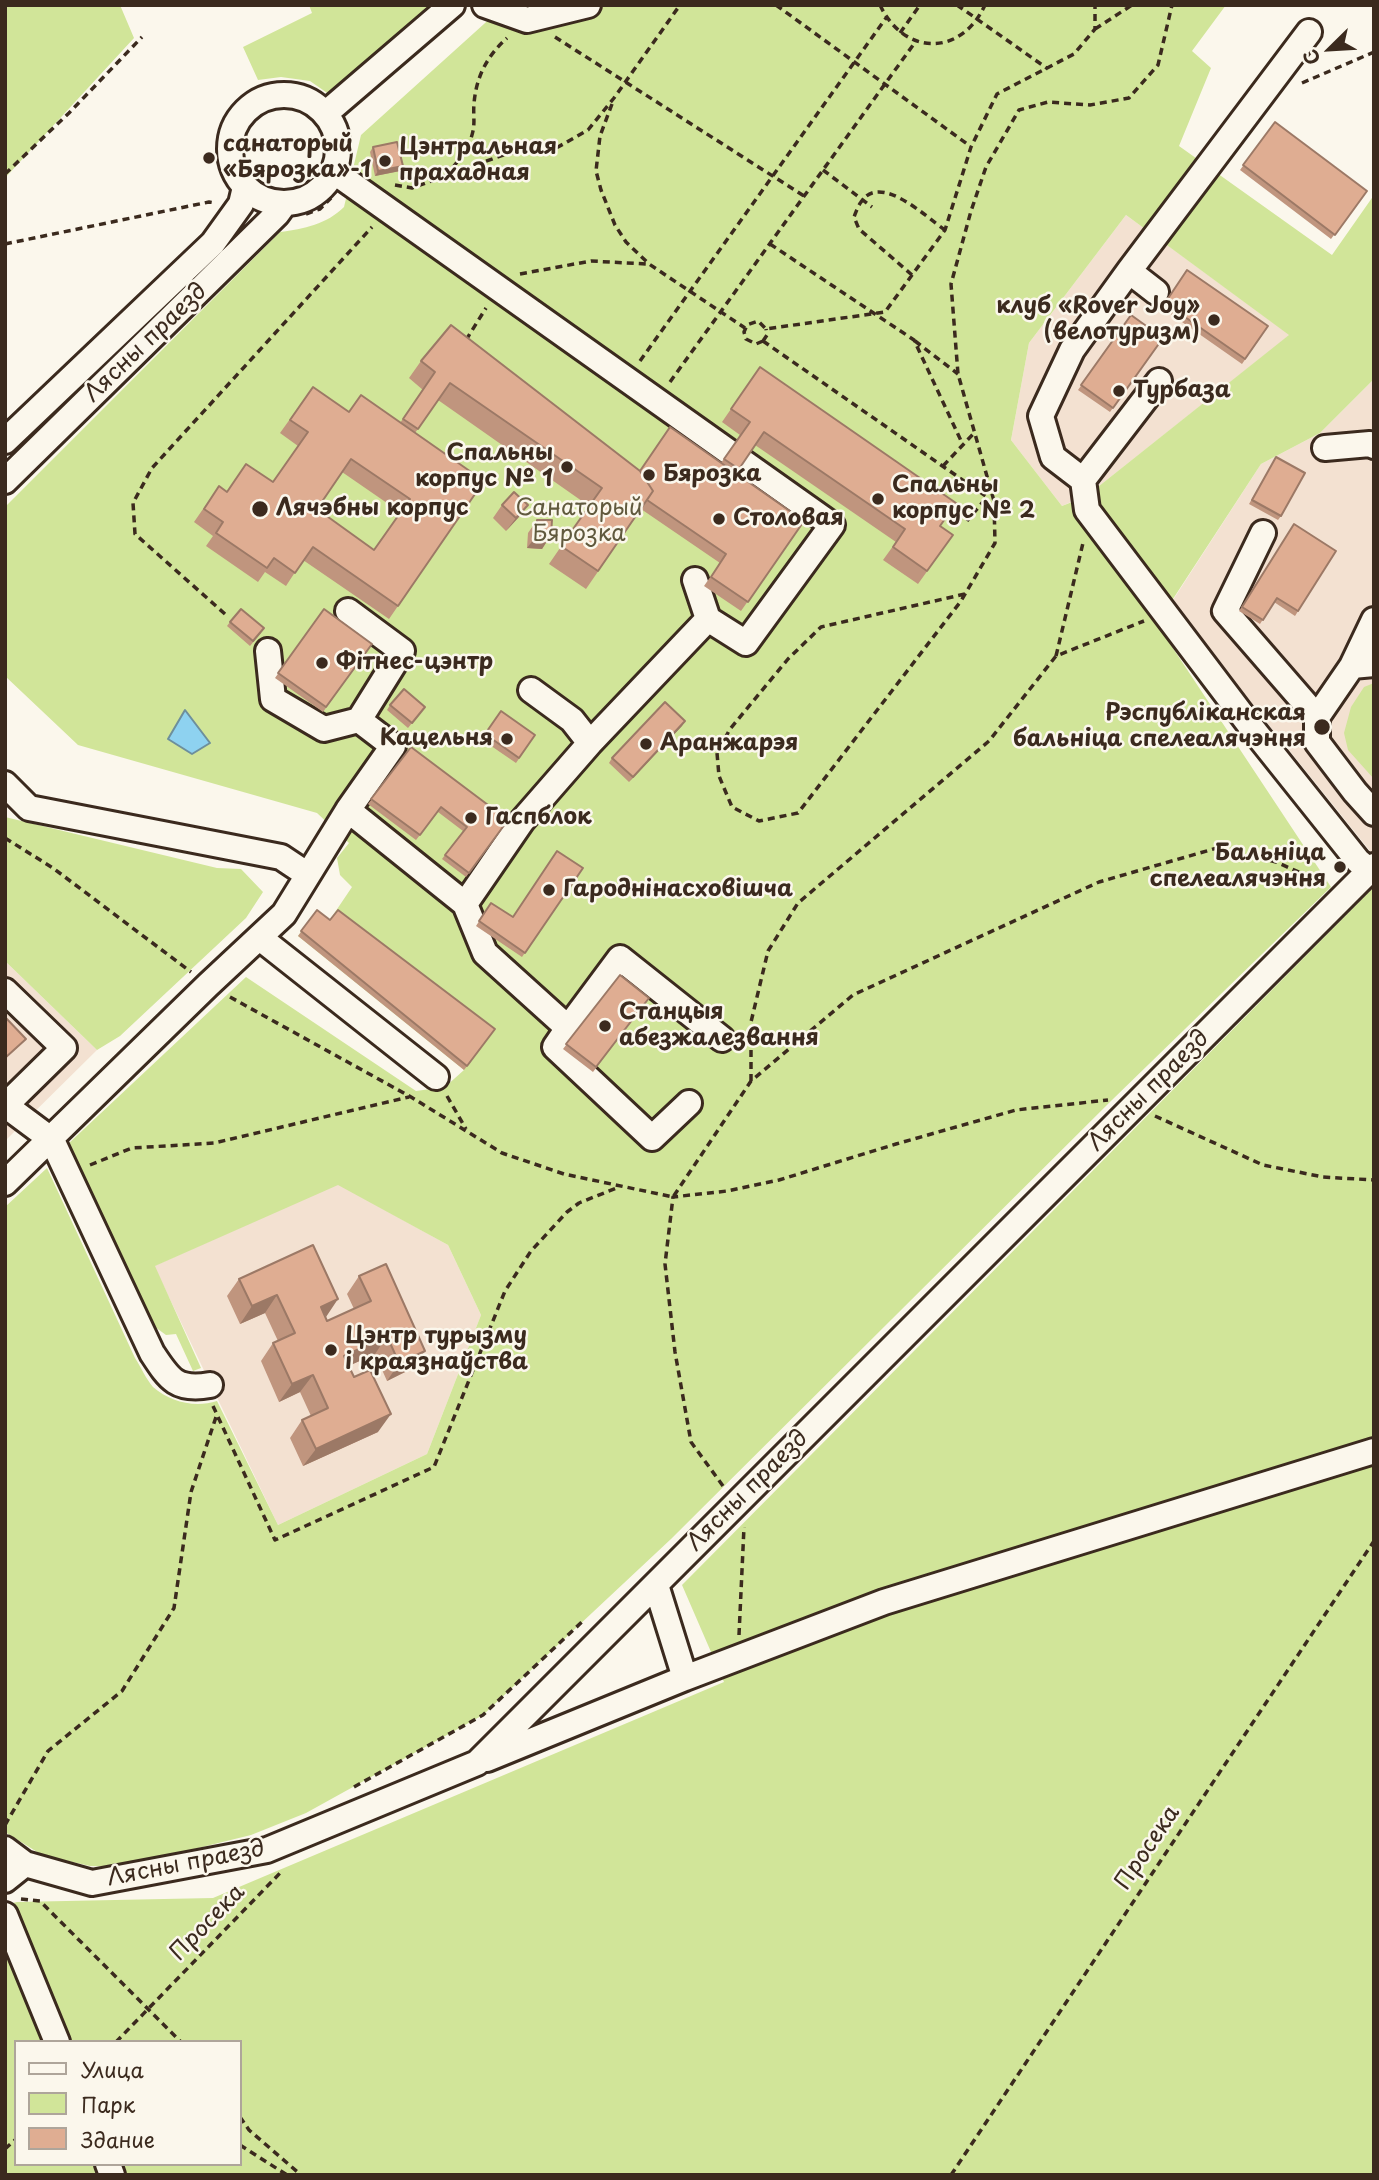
<!DOCTYPE html>
<html>
<head>
<meta charset="utf-8">
<style>
  body { margin:0 }
  #map { position:relative; width:1379px; height:2180px; overflow:hidden; background:#fbf7ec; font-family:"Playpen Sans",sans-serif }
  canvas { display:block }
  .frame { position:absolute; inset:0; border:7px solid #3b2a1e; pointer-events:none }
  .legend { position:absolute; left:14px; top:2040px; width:228px; height:126px; box-sizing:border-box; background:#fbf7ec; border:2px solid #aea59a; margin:0; padding:9px 12px; list-style:none; font-size:21px; color:#3b2a1e }
  .legend li { display:flex; align-items:center; gap:14px; height:35px }
  .legend b { width:35px; border:2px solid #aea59a }
  .north { position:absolute; left:1295px; top:14px; width:70px; height:70px; -webkit-text-stroke:5px #fbf7ec; paint-order:stroke; rotate:246deg; font-size:19px; font-weight:700; line-height:28px; text-align:center; color:#3b2a1e }
  .north::after { content:''; display:block; margin:auto; width:24px; height:32px; background:#3b2a1e; clip-path:polygon(50% 0,100% 100%,50% 72%,0 100%) }
</style>
</head>
<body>
<div id="map">
<canvas width="1379" height="2180"></canvas>
<div class="frame"></div>
<ul class="legend">
<li><b style="height:9px;background:#fbf7ec"></b>Улица</li>
<li><b style="height:19px;background:#d1e599"></b>Парк</li>
<li><b style="height:19px;background:#dfad92"></b>Здание</li>
</ul>
<div class="north">С</div>
</div>
<script>
const ctx = document.querySelector('canvas').getContext('2d');
ctx.lineJoin = 'round';
function fillPath(path, color) {
  ctx.fillStyle = color;
  ctx.fill(path, 'evenodd');
}
function stroke(path, color, width, dash) {
  ctx.strokeStyle = color;
  ctx.lineWidth = width;
  ctx.lineCap = dash ? 'butt' : 'round';
  ctx.setLineDash(dash || []);
  ctx.stroke(path);
}
function write(font, color, halo, rows, align = 'center') {
  ctx.font = font + ' "Playpen Sans",sans-serif';
  ctx.lineWidth = 5;
  ctx.setLineDash([]);
  ctx.textBaseline = 'middle';
  ctx.strokeStyle = halo;
  ctx.fillStyle = color;
  for (const [text, x, y, turn = 0] of rows) {
    ctx.save();
    ctx.translate(x, y);
    ctx.rotate((+turn || 0) * Math.PI / 180);
    ctx.textAlign = isNaN(turn) ? turn : align;
    if (halo) ctx.strokeText(text, 0, 0);
    ctx.fillText(text, 0, 0);
    ctx.restore();
  }
}
fillPath(new Path2D(`
  M1126 215 1290 335 1089 494 1062 506 1011 440 1029 343Z
  M1374 379V856L1171 603 1261 464 1320 433Z
  M5 961 97 1050 5 1141Z
  M338 1184 448 1245 481 1315 427 1454 278 1525 154 1266Z`), '#f3e1d1');
fillPath(new Path2D(`
  M5 5H120L134 38 5 178Z
  M309 5H448L333 97 310 81 281 77 258 80 243 47 312 13Z
  M505 5H1226L1192 51 1211 68 1179 146 1332 255 1374 195V379L1320 433 1261 464 1171 602 1089 494 1289 335 1126 215 1029 343 1011 440 1062 506 1072 502 1143 603 1331 887 1112 1100 671 1539 483 1715 306 1813 251 1835 121 1867 90 1866 42 1855 5 1832V1207L47 1168 135 1358C141 1367 146 1379 153 1387 170 1402 195 1408 217 1401L278 1525 427 1454 481 1315 448 1245 338 1185 155 1266 201 1368 193 1371 176 1334 166 1335 155 1327 146 1316 68 1144 246 977 416 1091 445 1087 464 1070 298 936 314 914 327 924 352 887 340 875 337 858 349 843 317 813 78 745 5 676V507L280 232C304 229 327 224 344 207L361 135Z
  M1374 683V779L1348 750 1344 733 1351 707 1364 687Z
  M5 817 217 868 241 869 263 892 246 918 120 1036 97 1050 5 961Z
  M1374 887V2175H5V1905L17 1902 213 1898 724 1682 682 1585ZM16 2042H240V2164H16Z`), '#d1e599');
const water = new Path2D(`
  M185 710 210 743 192 754 168 739Z`);
fillPath(water, '#8ed2f0');
stroke(water, '#6d8f9c', 2);
const minor = new Path2D(`
  M485 5 527 20 588 5
  M230 149a54 54 0 1 1 108 0a54 54 0 1 1-108 0Z
  M325 114 452 5
  M333 171 729 452
  M1129 271 1309 32
  M1159 381 1083 480 1087 510 1255 732 1358 861 1370 871
  M5 441 213 243 241 204 245 187
  M1325 448 1370 444 1374 446
  M1083 480 1053 457 1041 416 1072 350 1129 271 1156 292
  M5 481 277 214 285 203
  M1263 533 1225 611 1317 717
  M695 580 708 619 746 643 832 525 743 462
  M268 651 273 699 324 729 359 720
  M1374 664 1352 666 1317 717V742L1355 792 1374 813
  M1352 666 1374 620
  M531 690 572 720 590 743
  M5 784 29 808 281 857 308 875 284 914 208 985 5 1183
  M348 810 465 904 485 953 568 1028 620 958 722 1039
  M308 875 348 810 393 746 359 720 402 651 348 611
  M465 904 522 821 590 743 708 619
  M260 938 436 1077
  M5 991 64 1048 6 1105
  M568 1028 555 1047 652 1138 689 1103
  M5 1105 52 1140 152 1353C169 1379 176 1391 210 1385
  M656 1585 685 1678
  M487 1759 685 1678 884 1602 1374 1451
  M5 1849 25 1864 92 1883 267 1850 477 1763 1374 866
  M5 1880 25 1864
  M5 1915 57 2042
  M108 2164 112 2175`);
stroke(minor, '#3b2a1e', 30);
stroke(new Path2D(`
  M776 5 970 146
  M880 5C904 56 961 57 985 5
  M957 5 1048 69
  M1095 29 1132 5
  M900 33 920 5
  M555 37 804 196
  M1302 83 1374 52
  M612 104 600 136 596 171 601 190 615 225 626 242 649 264 745 328
  M823 170 872 207
  M5 174 69 113 142 37
  M445 177C456 163 469 150 473 131 475 122 473 113 474 104 476 77 487 56 507 38
  M395 185 412 188 506 154 558 147 588 130 614 98 680 5
  M306 214 320 209 331 198
  M5 244 209 202 216 203
  M770 244 914 340 963 445
  M520 274 591 261 647 264
  M912 275 859 229 854 217C856 212 858 206 861 202 880 172 926 217 945 230
  M466 340 486 308
  M763 341 756 344 746 339 744 332 747 325 758 321 766 329 885 312 945 230 971 147 997 94 1074 54 1095 29V5
  M763 341 987 497 967 521
  M763 341 767 335 766 329
  M915 341 958 374
  M640 361 886 18
  M670 382 916 41
  M943 466 975 432
  M965 594 821 627 788 659 730 729 717 753 719 776 732 807 759 821 798 813 961 601 995 543 994 501 958 374 951 284 971 211 986 167 1019 110 1048 102 1090 105 1129 98 1158 65 1172 5
  M225 614 135 534 133 503 152 468 372 227
  M1056 656 1083 543
  M5 838 53 868 191 972
  M230 997 411 1097 502 1153 564 1174 673 1197 751 1081 853 995 1099 882 1217 848 1276 862 1326 884
  M751 1081V1022L768 951 798 903 989 741 1056 656 1144 621
  M447 1096 466 1129
  M1155 1116 1263 1165 1323 1177 1374 1180
  M90 1165 132 1148 214 1143 409 1097
  M213 1406 275 1540 434 1467 505 1291 531 1251 567 1212 579 1203 619 1187
  M723 1486 691 1442 675 1352 665 1264 673 1197 727 1191 779 1180 896 1144 1016 1110 1108 1100
  M739 1635 744 1527
  M354 1787 483 1715 584 1620
  M5 1825 48 1751 122 1691 174 1608 191 1492 216 1417
  M21 1899 40 1901 181 2042
  M116 2042 283 1870
  M240 2117 249 2130 301 2175
  M240 2145 287 2175
  M5 2149 16 2139
  M951 2175 1374 1541`), '#3b2a1e', 3.5, [7, 5]);
stroke(minor, '#fbf7ec', 24);
fillPath(new Path2D(`
  M1275 122 1367 191 1331 239 1240 170Z
  M373 147 400 171 375 176 370 152Z
  M1187 270 1268 326 1242 364 1162 308Z
  M1131 315 1163 338 1110 412 1078 390Z
  M421 361 640 470 721 463 740 435 722 422 760 367 940 526 953 535 918 584 883 560 896 542 755 445 736 473 804 521 741 611 704 586 720 563 641 509 586 589 549 564 589 506 438 400 415 433 484 481 389 619 303 560 286 586 265 572 258 582 206 546 213 536 194 522 219 486 227 492 273 482 298 446 280 433 313 387 349 412 400 423 423 390 409 378ZM342 472 400 512 374 550 317 509Z
  M1276 457 1281 516 1278 520 1249 504Z
  M502 505H528L518 518 506 531 493 518Z
  M537 520 551 535 542 549 527 548 528 533Z
  M1294 524 1336 551 1295 616 1274 602 1260 624 1239 611Z
  M324 609 372 644 323 712 275 678Z
  M230 622 261 633 250 646 227 626Z
  M390 705 425 707 408 728 387 710Z
  M501 711 535 735 516 763 481 739Z
  M685 721 629 782 609 763 612 758Z
  M411 747 508 820 466 877 442 859 463 831 438 812 416 840 368 804Z
  M583 868 522 957 476 926 491 903 512 917Z
  M317 910 330 920 495 1029 464 1070 298 936Z
  M620 975 649 998 593 1072 563 1049Z
  M359 1276 413 1368 387 1381 375 1354 348 1366 378 1432 303 1466 290 1438 302 1420 311 1416 300 1392 279 1402 261 1361 273 1343 278 1341 265 1313 240 1324 227 1296 239 1279 325 1317 327 1321 354 1309 347 1294Z`), '#c0957e');
fillPath(new Path2D(`
  M403 166 400 171 375 176 378 171Z
  M528 505 518 518 506 531 516 518Z
  M537 535H551L542 549 527 548Z
  M685 721 682 726 629 782 633 777Z
  M277 1295 265 1313 240 1324 252 1306Z
  M338 1299 326 1317 321 1307Z
  M387 1336 375 1354 331 1374 344 1356Z
  M425 1351 413 1368 387 1381 399 1363Z
  M313 1375 300 1392 279 1402 292 1384Z
  M391 1414 378 1432 303 1466 316 1449Z`), '#9c7966');
const building = new Path2D(`
  M1275 122 1367 191 1335 235 1243 165Z
  M397 142 403 166 378 171 373 147Z
  M1187 270 1268 326 1245 359 1165 303Z
  M1131 315 1163 338 1113 408 1081 385Z
  M451 325 640 471 653 491 598 571 561 546 602 488 450 383 418 429 403 419 435 372 421 361Z
  M760 367 956 503 940 526 953 535 927 571 893 547 905 529 764 432 739 469 724 459 750 422 731 409Z
  M313 387 349 412 361 395 484 481 398 606 313 547 295 573 274 558 267 568 216 533 223 522 204 509 219 486 227 492 246 464 273 482 308 432 290 420ZM351 459 410 499 374 550 317 509Z
  M670 427 804 521 748 602 711 577 726 554 647 500 653 491 640 471Z
  M1276 457 1305 473 1281 516 1252 500Z
  M514 492 528 505 516 518 502 505Z
  M537 520H552L551 535H537Z
  M1294 524 1336 551 1298 611 1277 598 1263 620 1242 607Z
  M241 609 264 628 253 641 230 622Z
  M324 609 372 644 326 707 278 673Z
  M404 689 425 707 412 723 390 705Z
  M665 702 685 721 633 777 612 758Z
  M501 711 535 735 519 758 485 734Z
  M411 747 508 820 469 873 445 855 467 827 441 807 420 835 371 799Z
  M557 851 583 868 525 953 479 921 491 903 513 917Z
  M317 910 330 920 338 910 495 1029 467 1066 301 931Z
  M620 975 649 998 596 1067 566 1044Z
  M5 1017 26 1039 5 1058Z
  M313 1245 338 1299 321 1307 327 1321 371 1301 359 1276 386 1264 425 1351 399 1363 387 1336 344 1356 354 1377 370 1370 391 1414 316 1449 302 1420 328 1408 313 1375 292 1384 273 1343 295 1333 277 1295 252 1306 239 1279Z`);
fillPath(building, '#dfad92');
stroke(building, '#9c7966', 2);
for (const [x, y, r, color] of [
  [209,158,7,"#3b2a1e"],
  [385,161,7,"#3b2a1e"],
  [1214,320,7,"#3b2a1e"],
  [1119,391,7,"#3b2a1e"],
  [567,467,7,"#3b2a1e"],
  [649,475,7,"#3b2a1e"],
  [878,499,7,"#3b2a1e"],
  [260,509,9,"#3b2a1e"],
  [719,519,7,"#3b2a1e"],
  [322,663,7,"#3b2a1e"],
  [1322,727,9,"#3b2a1e"],
  [507,739,7,"#3b2a1e"],
  [646,744,7,"#3b2a1e"],
  [471,818,7,"#3b2a1e"],
  [1340,867,7,"#3b2a1e"],
  [549,890,7,"#3b2a1e"],
  [605,1026,7,"#3b2a1e"],
  [331,1350,7,"#3b2a1e"]
]) {
  const dot = new Path2D();
  dot.arc(x, y, r, 0, 2 * Math.PI);
  ctx.fillStyle = color;
  ctx.fill(dot);
  stroke(dot, '#fbf7ec', 2.5);
}
write('bold 23px', '#3b2a1e', '#fbf7ec', [
  ["санаторый",223,145],
  ["«Бярозка»-1",223,171],
  ["Цэнтральная",399,148],
  ["прахадная",399,174],
  ["клуб «Rover Joy»",1200,307,"right"],
  ["(велотуризм)",1200,333,"right"],
  ["Турбаза",1133,391],
  ["Спальны",553,454,"right"],
  ["корпус № 1",553,480,"right"],
  ["Бярозка",663,475],
  ["Спальны",892,486],
  ["корпус № 2",892,512],
  ["Лячэбны корпус",276,509],
  ["Столовая",733,519],
  ["Фітнес-цэнтр",336,663],
  ["Рэспубліканская",1306,714,"right"],
  ["бальніца спелеалячэння",1306,740,"right"],
  ["Кацельня",493,739,"right"],
  ["Аранжарэя",660,744],
  ["Гаспблок",485,818],
  ["Бальніца",1326,854,"right"],
  ["спелеалячэння",1326,880,"right"],
  ["Гароднінасховішча",563,890],
  ["Станцыя",619,1013],
  ["абезжалезвання",619,1039],
  ["Цэнтр турызму",345,1337],
  ["і краязнаўства",345,1363]
], 'left');
write('23px', '#3b2a1e', '#fbf7ec', [
  ["Лясны праезд",146,343,-44],
  ["Лясны праезд",1149,1091,-45],
  ["Лясны праезд",748,1491,-45],
  ["Просека",1148,1848,-56],
  ["Лясны праезд",186,1864,-11],
  ["Просека",208,1923,-46]
]);
write('23px', '#60593d', '#fbf7ec', [
  ["Санаторый",579,509],
  ["Бярозка",579,535]
]);
</script>
</body>
</html>
